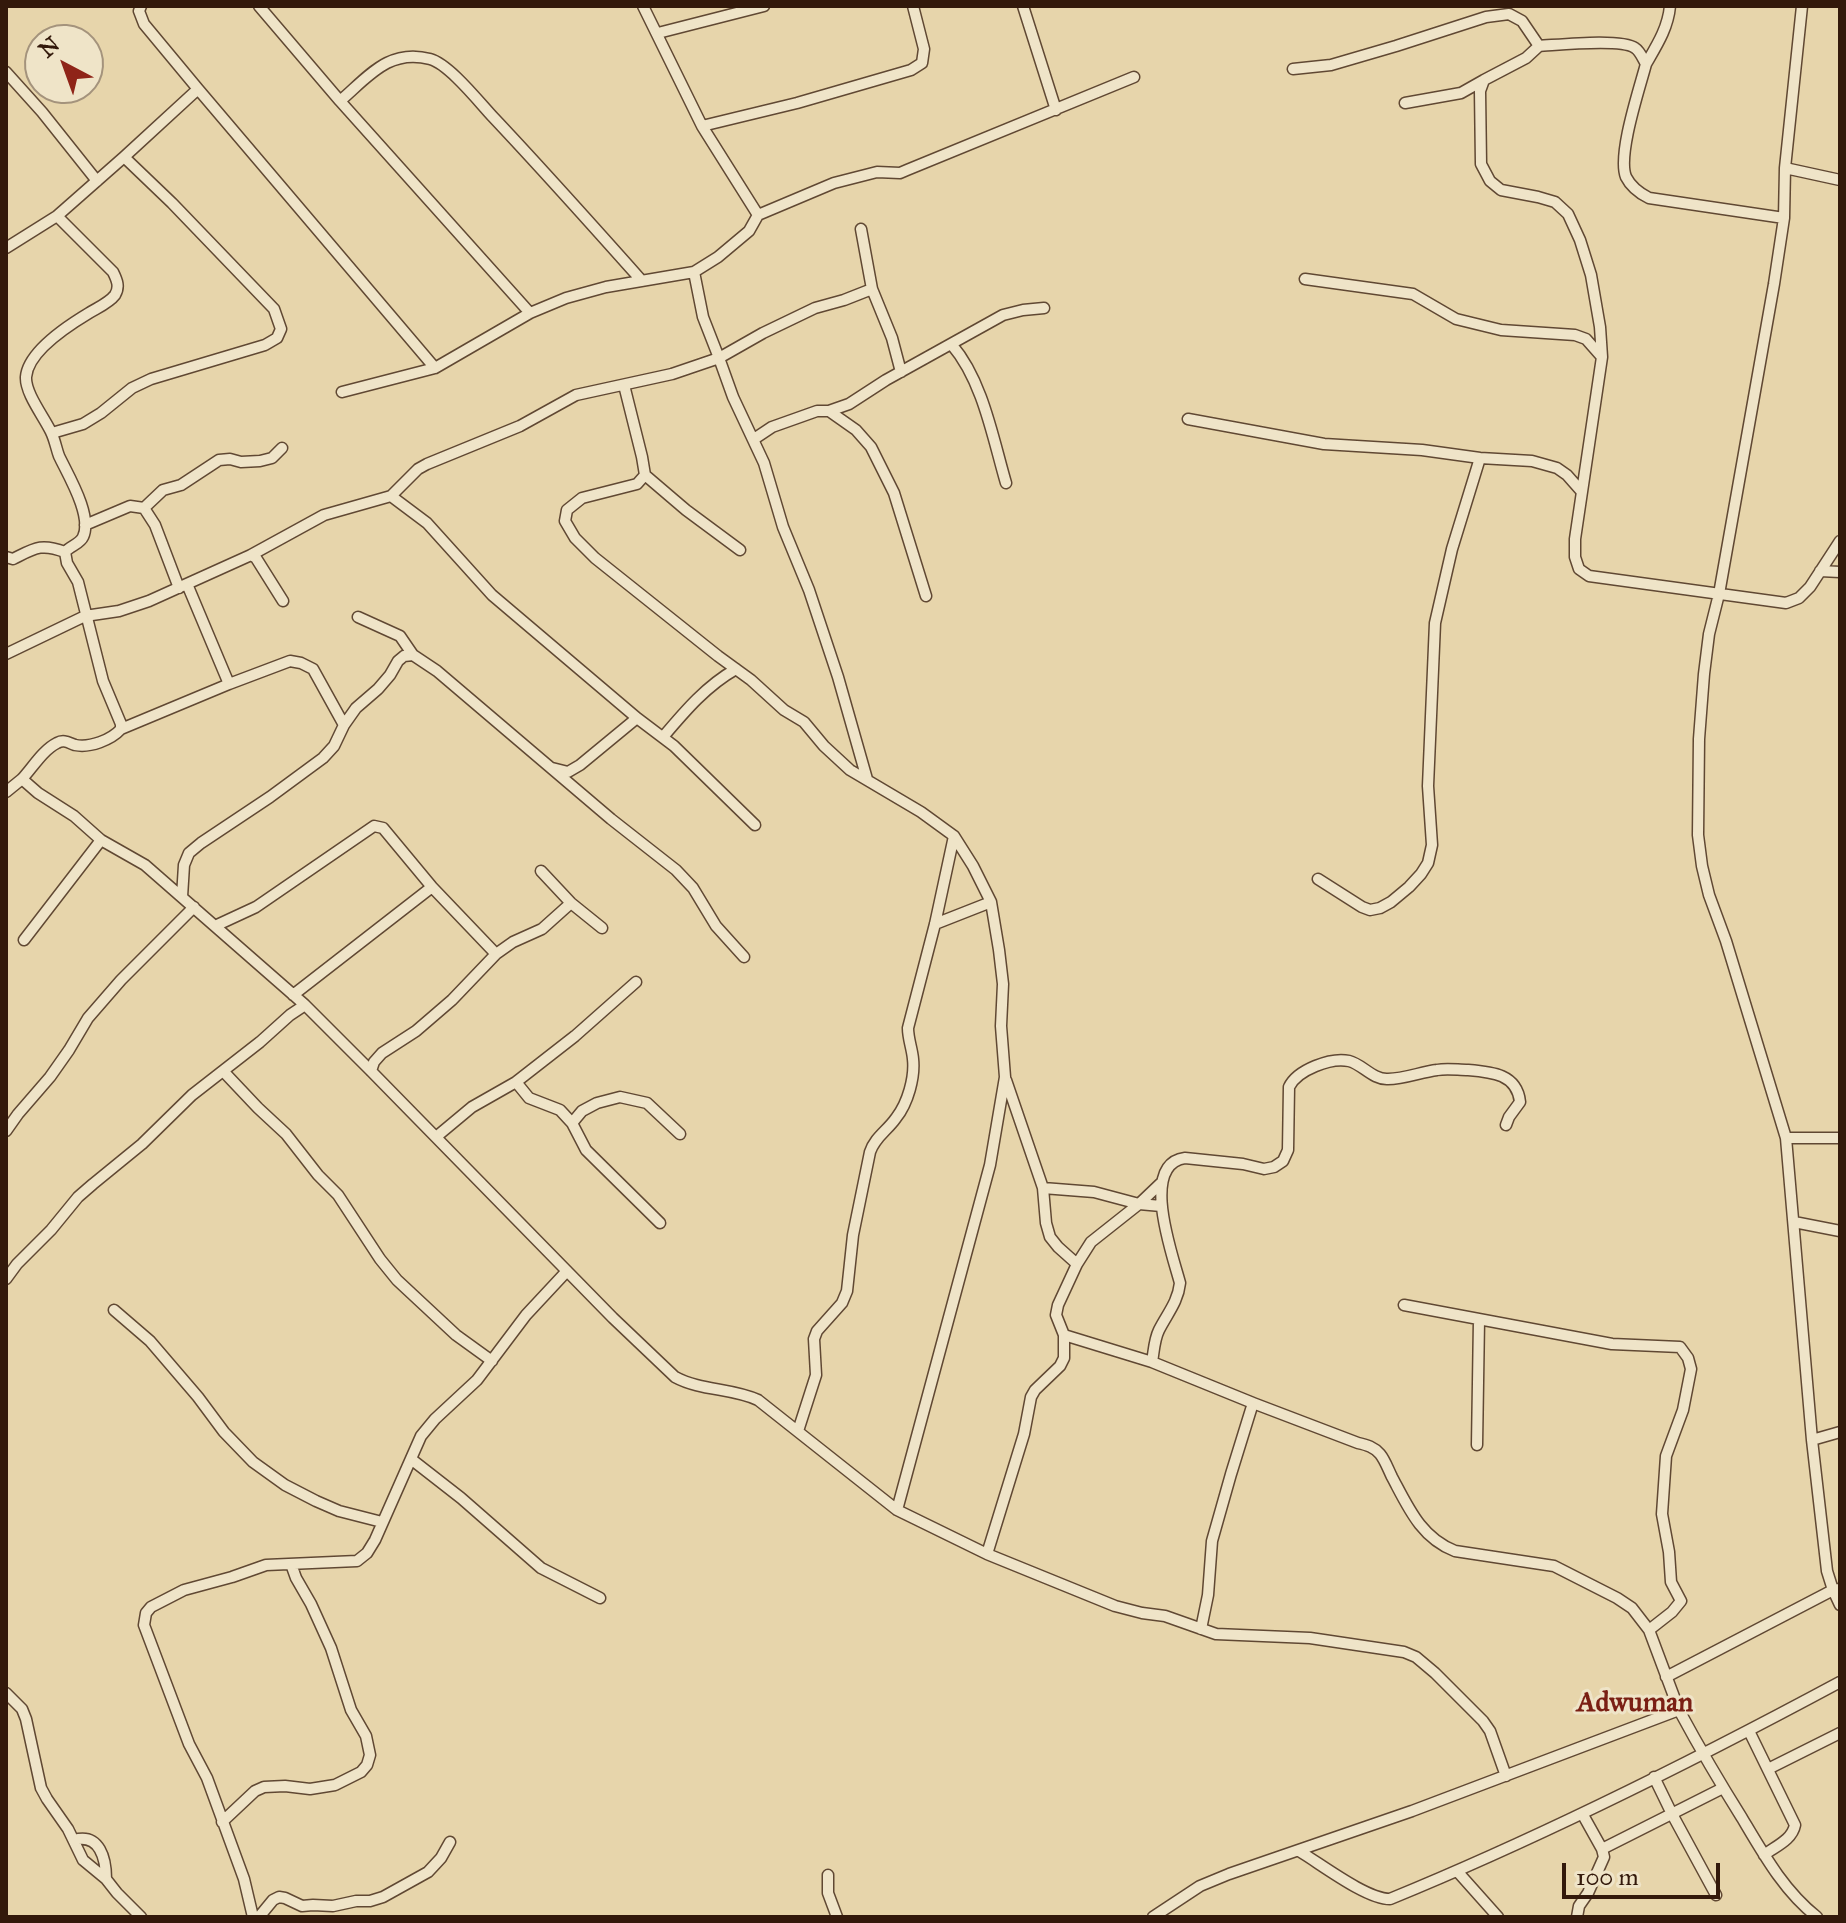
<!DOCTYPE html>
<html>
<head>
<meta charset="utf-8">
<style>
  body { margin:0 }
  #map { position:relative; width:1846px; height:1923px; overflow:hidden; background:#e7d5ab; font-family:"IM FELL Great Primer",serif }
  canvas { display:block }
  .frame { position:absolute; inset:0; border:8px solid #33190b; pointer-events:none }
  .north { position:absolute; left:24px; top:24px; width:80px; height:80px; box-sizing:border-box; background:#efe4c8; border:2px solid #a4937c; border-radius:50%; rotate:319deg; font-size:22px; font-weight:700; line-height:32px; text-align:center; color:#33190b }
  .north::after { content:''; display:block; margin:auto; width:28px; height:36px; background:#8f2418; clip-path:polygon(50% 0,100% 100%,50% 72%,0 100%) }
  .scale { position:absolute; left:1562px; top:1863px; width:158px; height:36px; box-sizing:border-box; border:4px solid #33190b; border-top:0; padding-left:10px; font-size:24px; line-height:28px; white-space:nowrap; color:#33190b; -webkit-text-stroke:6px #efe4c8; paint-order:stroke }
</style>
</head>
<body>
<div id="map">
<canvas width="1846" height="1923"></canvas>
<div class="frame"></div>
<div class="north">N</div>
<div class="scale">100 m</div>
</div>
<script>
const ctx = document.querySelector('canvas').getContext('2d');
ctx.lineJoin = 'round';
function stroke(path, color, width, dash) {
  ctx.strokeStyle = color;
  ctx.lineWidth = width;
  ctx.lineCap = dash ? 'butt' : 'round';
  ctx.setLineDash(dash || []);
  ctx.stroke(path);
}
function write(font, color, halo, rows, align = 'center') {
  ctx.font = font + ' "IM FELL Great Primer",serif';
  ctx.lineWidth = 6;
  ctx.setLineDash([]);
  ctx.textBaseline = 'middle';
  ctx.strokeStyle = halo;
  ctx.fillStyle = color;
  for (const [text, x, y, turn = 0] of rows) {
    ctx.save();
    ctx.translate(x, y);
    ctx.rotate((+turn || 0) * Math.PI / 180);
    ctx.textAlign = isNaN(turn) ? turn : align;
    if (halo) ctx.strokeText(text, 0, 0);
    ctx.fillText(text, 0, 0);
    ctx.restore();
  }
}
const minor = new Path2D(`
  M141 6 139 11 144 24 198 89 435 368
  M259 6 340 101 530 313
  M643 6 702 126 758 215
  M1023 6 1056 110
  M1802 6 1785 168 1840 180
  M658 33 764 6
  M1539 46C1558 45 1621 38 1635 48 1640 51 1643 59 1646 64 1640 87 1617 155 1626 177 1631 187 1639 193 1649 198L1784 218
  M1646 64C1657 45 1668 28 1670 6
  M1293 69 1331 65 1396 46 1486 17 1509 14 1522 21 1539 46 1526 58 1484 80 1480 91 1481 164 1490 181 1501 190 1538 197 1555 202 1568 214 1580 240 1591 275 1600 327 1602 357 1575 539V557L1579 569 1589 576 1786 603 1799 598 1810 587 1840 541
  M6 72 42 112 97 181
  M340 101C368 77 389 48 430 59 449 64 479 102 493 117 544 171 593 226 642 281
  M1405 103 1461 93 1484 80
  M702 126 797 103 911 70 922 63 924 49 913 6
  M1785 168 1784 218 1774 284 1719 594 1709 634 1704 674 1699 739 1698 835 1702 866 1709 895 1726 941 1786 1138 1812 1440 1827 1571 1833 1590 1840 1605
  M57 216 113 272C117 280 120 287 115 295 109 303 97 308 89 313 69 325 28 351 26 377 25 393 44 417 51 432 55 440 56 448 59 456 68 475 93 516 83 537 80 544 70 546 65 552L67 563 78 582 103 681 121 724V729
  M861 229 872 289 892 338 901 372
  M6 248 57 216 124 157 198 89
  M1305 279 1413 294 1456 319 1501 330 1575 335 1586 339 1601 356
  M952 345C983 381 993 439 1006 483
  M624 385 642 457 645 475 637 484 582 498 567 510 565 521 575 538 595 558 718 656 751 680 784 710 804 722 824 746 850 770 921 812 954 836 973 866 991 902 999 950 1003 984 1001 1026 1005 1077 990 1165 897 1510
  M342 392 435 368 530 313 566 298 606 287 694 272 718 257 749 231 758 215 834 183 877 172 900 173 907 170 1134 77
  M829 411 849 404 886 380 1003 315 1023 310 1044 308
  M1188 419 1324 444 1422 450 1480 458 1532 461 1557 468 1567 475 1582 492
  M52 433 83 424 101 413 132 388 151 379 265 345 277 338 281 329 274 309 172 203 124 157
  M754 439 772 427 817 411H829L856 430 871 447 894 493 926 596
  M645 475 686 510 740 550
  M391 496 427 523 492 595 637 718
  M144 508 163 490 181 485 219 460 230 459 241 462 260 461 272 458 282 448
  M85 525 130 506 144 508 155 525 179 588
  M251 555 324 515 391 496 418 469 427 464 520 426 576 395 672 374 719 358 703 317 694 272
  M6 557 13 559C35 548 41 543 65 552
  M1820 571 1840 572
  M187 584 229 684
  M358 617 400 636 413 655
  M6 654 85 616 119 611 149 601 251 555 256 558 283 601
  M344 725 313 669 301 663 290 661 229 684 121 729C111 740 90 748 75 745 69 743 64 739 57 743 43 750 33 767 22 779L38 793 74 816 101 840 145 865 305 1005 371 1071 613 1318 675 1377C701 1391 732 1388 758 1400L897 1510 987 1554 1115 1606 1142 1613 1165 1616 1216 1634 1310 1638 1404 1652 1416 1657 1435 1673 1483 1721 1490 1731 1506 1776
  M663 737C685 711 706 686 736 669
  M552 768 568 772 580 765 637 718 674 746 755 825
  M867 779 838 677 809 590 783 527 764 463 733 397 719 358 763 333 815 308 844 300 872 289
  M6 792 22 779
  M541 871 571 903 602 928
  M1318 879 1362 907 1370 910 1380 908 1391 902 1409 887 1421 874 1428 863 1432 845 1428 786 1435 623 1452 549 1480 458
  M182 897 184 865 189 853 201 843 270 797 323 758 334 746 344 725 356 708 378 689 390 675 398 661 404 656 413 655 437 671 611 819 676 870 693 888 716 926 744 957
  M935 924 991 902
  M215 926 256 907 374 826 383 828 432 887 496 954
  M24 940 101 840
  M293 995 432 887
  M223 1071 258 1108 286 1134 318 1175 338 1195 380 1259 397 1280 456 1335 492 1361
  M371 1071 374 1062 382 1053 416 1031 452 1000 496 954 513 942 542 929 571 903
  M1006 1080 1043 1188 1046 1223 1050 1237 1058 1247 1077 1264
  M516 1082 529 1098 560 1110 572 1123 586 1150 660 1223
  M572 1123 582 1111 597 1103 620 1097 647 1103 680 1134
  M6 1131 18 1114 50 1077 69 1050 88 1018 121 980 194 907
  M436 1137 472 1107 516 1082 575 1036 636 982
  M1786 1138H1840
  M1043 1188 1094 1192 1139 1204 1161 1206
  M1794 1222 1840 1231
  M6 1279 17 1264 51 1230 78 1197 93 1184 142 1144 192 1095 260 1042 290 1015 305 1005
  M1404 1305 1612 1344 1680 1347 1688 1358 1691 1369 1683 1410 1666 1456 1662 1514 1669 1552 1671 1582 1681 1601 1672 1612 1649 1630
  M114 1310 150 1341 198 1397 224 1432 253 1462 285 1485 316 1501 339 1511 382 1522
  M1064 1335 1152 1362 1253 1403 1231 1474 1212 1541 1208 1595 1201 1629
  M1152 1362C1154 1351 1154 1340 1159 1330 1167 1314 1178 1302 1180 1283 1173 1256 1139 1164 1185 1158L1243 1164 1264 1169 1274 1167 1283 1161 1288 1150 1289 1087C1297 1070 1331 1057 1349 1061 1362 1064 1373 1080 1388 1079 1404 1079 1421 1072 1437 1070 1447 1068 1458 1070 1468 1070 1492 1072 1517 1074 1520 1102L1509 1117 1506 1125
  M1253 1403 1358 1443C1367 1445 1374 1447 1380 1454 1385 1460 1388 1469 1392 1477 1408 1507 1421 1538 1455 1551L1554 1566 1617 1598 1632 1608 1649 1630 1679 1710
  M798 1431 816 1375 814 1339 817 1331 842 1303 847 1291 853 1235 870 1152C875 1137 887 1131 896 1118 908 1103 915 1077 913 1059 912 1048 908 1039 908 1028L935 924 954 836
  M1812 1440 1840 1432
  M1477 1445 1479 1320
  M411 1459 461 1498 541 1568 600 1598
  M987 1554 1024 1434 1031 1397 1035 1390 1060 1366 1064 1358V1335L1056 1315 1058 1305 1077 1264 1091 1242 1139 1204 1161 1183
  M1666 1677 1833 1590 1840 1589
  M6 1693 22 1709 26 1719 41 1788 47 1799 68 1829 83 1860 106 1879 117 1893 141 1917
  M1749 1731 1795 1825C1792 1840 1776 1846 1764 1855
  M1768 1769 1840 1733
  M1654 1777 1672 1814 1716 1895
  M222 1822 255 1791 264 1787 285 1786 310 1789 335 1785 361 1772 367 1765 370 1755 366 1736 351 1710 331 1648 311 1604 296 1578 291 1564
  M74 1840C100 1833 106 1859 106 1879
  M1602 1849 1723 1788
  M1299 1851C1321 1864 1366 1899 1390 1899 1544 1836 1693 1761 1840 1682
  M1457 1871 1498 1917
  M828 1875V1893L837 1917
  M253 1917 244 1879 207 1778 189 1744 144 1625 146 1613 151 1607 184 1590 232 1577 266 1565 357 1561 367 1553 375 1540 421 1436 435 1419 477 1380 526 1315 567 1271
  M259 1917 273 1900 279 1897 285 1898 302 1906 313 1905 333 1906 356 1901H370L383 1897 428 1872 441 1858 450 1842
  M1153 1917 1200 1886 1229 1874 1412 1811 1679 1710C1699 1747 1720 1783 1742 1818 1764 1855 1784 1891 1817 1917
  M1577 1917 1579 1906 1588 1893 1604 1857 1602 1849 1583 1815`);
stroke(minor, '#604833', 13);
stroke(minor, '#efe4c8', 10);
write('bold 28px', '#7a1f14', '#efe4c8', [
  ["Adwuman",1635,1704]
]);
</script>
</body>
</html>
